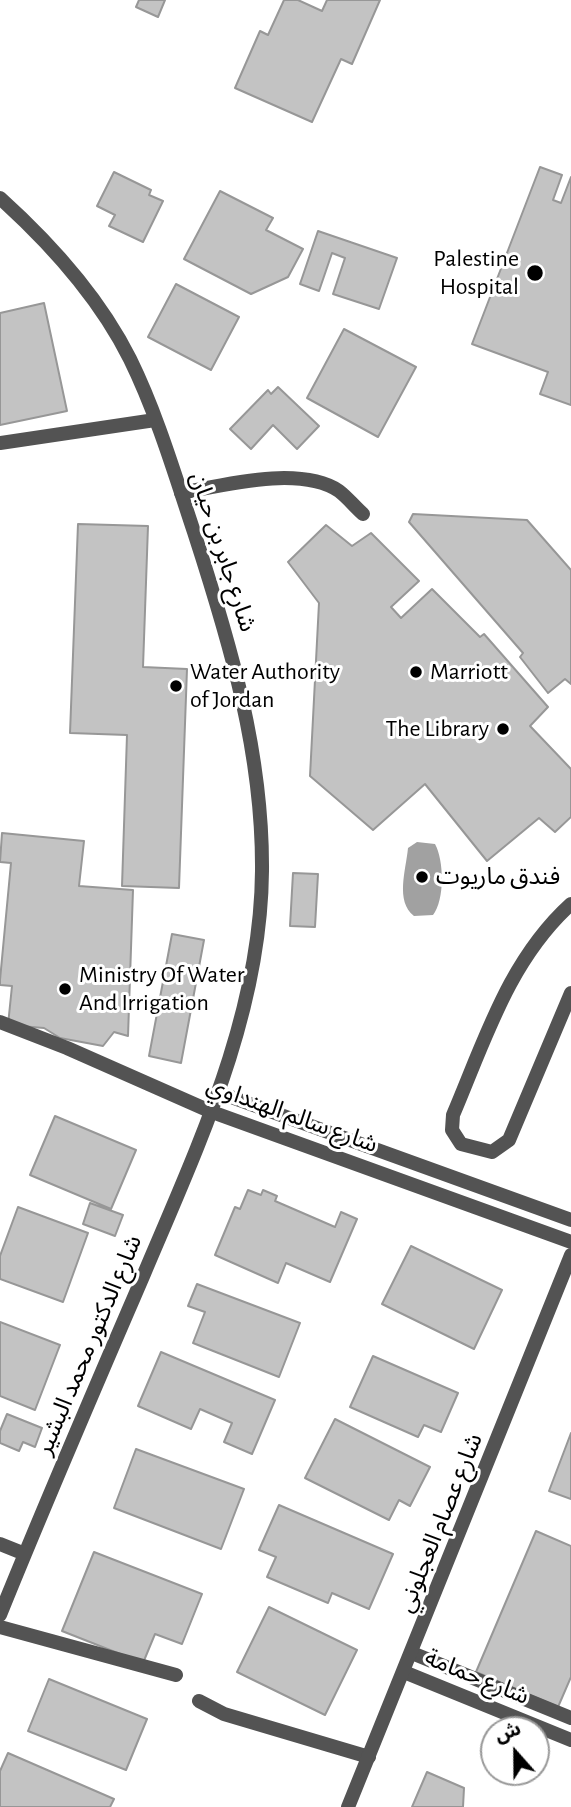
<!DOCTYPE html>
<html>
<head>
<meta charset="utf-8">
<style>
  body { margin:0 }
  #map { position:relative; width:571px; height:1807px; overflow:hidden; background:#fff; font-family:"Alegreya Sans","Noto Sans Arabic",sans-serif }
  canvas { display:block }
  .north { position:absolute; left:480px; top:1716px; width:70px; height:70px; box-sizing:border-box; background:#fff; border:2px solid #999; border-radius:50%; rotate:339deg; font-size:19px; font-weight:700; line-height:28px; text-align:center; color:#000 }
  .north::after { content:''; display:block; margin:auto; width:24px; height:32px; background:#000; clip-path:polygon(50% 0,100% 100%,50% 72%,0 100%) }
</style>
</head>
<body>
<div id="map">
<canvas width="571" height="1807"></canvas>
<div class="north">ش</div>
</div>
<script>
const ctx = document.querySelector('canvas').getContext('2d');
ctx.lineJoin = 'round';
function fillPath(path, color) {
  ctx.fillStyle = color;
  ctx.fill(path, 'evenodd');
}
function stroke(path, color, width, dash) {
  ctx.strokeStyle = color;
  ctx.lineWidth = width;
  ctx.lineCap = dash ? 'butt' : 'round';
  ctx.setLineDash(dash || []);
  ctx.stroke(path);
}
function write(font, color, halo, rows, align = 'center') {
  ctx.font = font + ' "Alegreya Sans","Noto Sans Arabic",sans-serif';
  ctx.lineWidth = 6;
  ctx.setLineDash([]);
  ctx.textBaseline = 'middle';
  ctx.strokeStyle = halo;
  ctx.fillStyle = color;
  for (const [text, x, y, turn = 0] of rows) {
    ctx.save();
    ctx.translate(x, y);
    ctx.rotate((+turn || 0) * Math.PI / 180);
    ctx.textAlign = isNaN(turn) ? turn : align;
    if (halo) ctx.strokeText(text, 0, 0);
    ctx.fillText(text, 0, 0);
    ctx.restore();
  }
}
fillPath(new Path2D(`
  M417 842 435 844C444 860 445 900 433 915L414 916C395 901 406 870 408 848Z`), '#a1a1a1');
const building = new Path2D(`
  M139 0H165L158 17 136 7Z
  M284 0H298L322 11 327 0H380L352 64 341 59 312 122 235 88 260 31 268 35Z
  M540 167 562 175 553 200 561 203 571 177V405L540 394 548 372 472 344Z
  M114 172 151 190 149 195 163 201 143 242 109 226 115 215 97 206Z
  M220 191 273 218 266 230 303 249 288 277 251 294 184 259Z
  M318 231 397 258 379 309 333 294 345 258 332 253 319 291 300 284Z
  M176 284 239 317 211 370 148 337Z
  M44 303 67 411 0 425V313Z
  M344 329 416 367 378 437 307 398Z
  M278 387 319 426 297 449 273 425 251 449 230 429 268 390 271 394Z
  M413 514 527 520 571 570V684L565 679 548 693 520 657 523 653 409 522Z
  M78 524 148 526 143 667 187 669 179 888 122 886 127 735 70 733Z
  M326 525 352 546 371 533 419 581 391 607 401 618 432 589 480 637 484 634 548 707 530 726 571 769V817L555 832 539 818 487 861 425 784 373 830 310 776 319 603 288 562Z
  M2 833 84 841 79 886 133 890 128 1036 114 1032 103 1046 60 1038 44 1028 8 1025 12 986 0 985V980L11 863 0 862Z
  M293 873 318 874 315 927 290 926Z
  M172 934 204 940 181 1063 149 1056Z
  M55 1116 136 1150 111 1209 30 1175Z
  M248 1190 261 1195 263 1190 277 1196 275 1201 335 1227 341 1212 357 1219 330 1282 286 1263 278 1283 215 1255 235 1207 240 1209Z
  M90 1203 123 1215 115 1236 83 1224Z
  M18 1207 88 1233 63 1302 0 1279V1256Z
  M411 1246 502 1290 474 1349 382 1304Z
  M197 1284 300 1323 279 1377 193 1343 205 1312 188 1306Z
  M0 1322 60 1345 35 1410 0 1396Z
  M161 1352 275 1400 252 1454 224 1442 232 1423 200 1409 191 1429 138 1406Z
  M373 1356 458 1393 441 1432 424 1425 418 1437 350 1407Z
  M7 1414 42 1428 35 1447 23 1442 19 1451 0 1443V1431Z
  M335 1419 430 1467 410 1506 399 1500 389 1520 305 1478Z
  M571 1433V1499L549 1491Z
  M136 1449 244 1489 221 1549 114 1508Z
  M279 1505 393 1554 369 1609 332 1593 328 1603 267 1577 276 1557 259 1550Z
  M536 1531 571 1546V1677L558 1707 476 1672Z
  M94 1552 202 1594 182 1644 155 1634 143 1663 62 1631Z
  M269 1607 357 1650 325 1715 237 1672Z
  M49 1679 147 1719 126 1770 28 1731Z
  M8 1753 114 1799 110 1807H0V1771Z
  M427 1772 464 1788 463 1807H412Z`);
fillPath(building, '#c3c3c3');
stroke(building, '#979797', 2);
stroke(new Path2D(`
  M181 493C224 485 300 465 339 491 347 497 355 507 363 514
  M571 904C509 960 485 1040 453 1115L452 1130 461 1144 492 1152 509 1140 571 993
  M199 1701 224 1714 369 1757`), '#535353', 14);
stroke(new Path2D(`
  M0 198C51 244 99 297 130 359 157 414 175 475 194 532 230 643 263 753 262 871 261 1014 198 1146 144 1274 95 1388 46 1501 0 1615
  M0 443 155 420
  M0 1022 67 1048 212 1112 571 1242
  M220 1093 571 1220
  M0 1544 25 1554
  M0 1627 176 1675
  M412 1653 571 1718
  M404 1672 571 1740`), '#535353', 14);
stroke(new Path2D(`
  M348 1807 571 1255`), '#535353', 14);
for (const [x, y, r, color] of [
  [535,273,9,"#000"],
  [416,672,7,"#000"],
  [176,686,7,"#000"],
  [503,729,7,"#000"],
  [422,877,7,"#000"],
  [65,989,7,"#000"]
]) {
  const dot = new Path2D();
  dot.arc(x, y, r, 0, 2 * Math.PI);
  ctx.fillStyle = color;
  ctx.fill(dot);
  stroke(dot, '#fff', 2.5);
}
write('24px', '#000', '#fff', [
  ["Palestine",519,259,"right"],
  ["Hospital",519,287,"right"],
  ["Water Authority",190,672],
  ["of Jordan",190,700],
  ["Marriott",430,672],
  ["The Library",489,729,"right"],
  ["فندق ماريوت",436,877],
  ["Ministry Of Water",79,975],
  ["And Irrigation",79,1003]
], 'left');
write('24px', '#000', '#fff', [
  ["شارع جابر بن حيان",223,552,72],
  ["شارع سالم الهنداوي",292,1115,20],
  ["شارع الدكتور محمد البشير",89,1345,-67],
  ["شارع عصام العجلوني",440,1523,-68],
  ["شارع حمامة",477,1677,22]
]);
</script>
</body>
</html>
